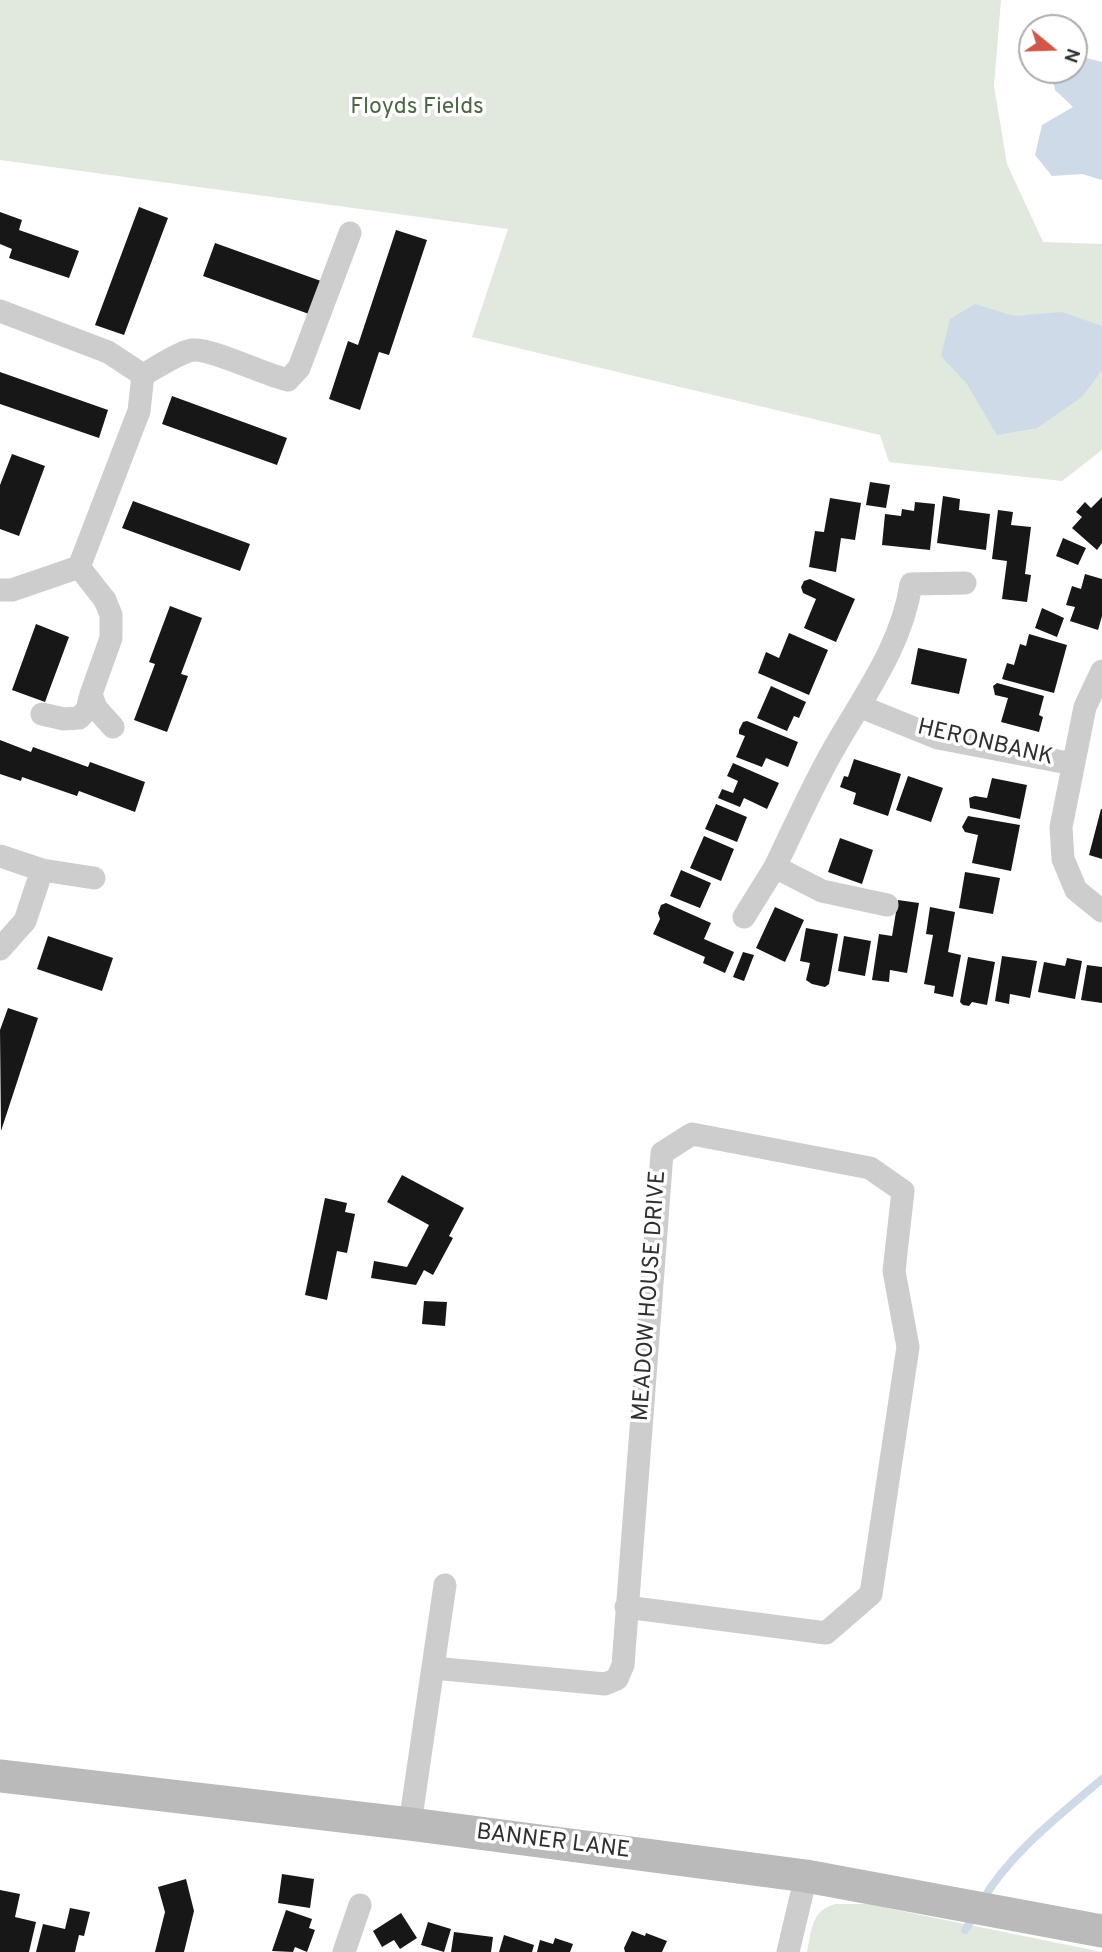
<!DOCTYPE html>
<html>
<head>
<meta charset="utf-8">
<style>
  body { margin:0 }
  #map { position:relative; width:1102px; height:1952px; overflow:hidden; background:#fff; font-family:Overpass,sans-serif }
  canvas { display:block }
  .north { position:absolute; left:1018px; top:14px; width:70px; height:70px; box-sizing:border-box; background:#fff; border:2px solid #acacac; border-radius:50%; rotate:109deg; font-size:19px; font-weight:700; line-height:28px; text-align:center; color:#303030 }
  .north::after { content:''; display:block; margin:auto; width:24px; height:32px; background:#d0574a; clip-path:polygon(50% 0,100% 100%,50% 72%,0 100%) }
</style>
</head>
<body>
<div id="map">
<canvas width="1102" height="1952"></canvas>
<div class="north">N</div>
</div>
<script>
const ctx = document.querySelector('canvas').getContext('2d');
ctx.lineJoin = 'round';
function fillPath(path, color) {
  ctx.fillStyle = color;
  ctx.fill(path, 'evenodd');
}
function stroke(path, color, width, dash) {
  ctx.strokeStyle = color;
  ctx.lineWidth = width;
  ctx.lineCap = dash ? 'butt' : 'round';
  ctx.setLineDash(dash || []);
  ctx.stroke(path);
}
function write(font, color, halo, rows, align = 'center') {
  ctx.font = font + ' Overpass,sans-serif';
  ctx.lineWidth = 7;
  ctx.setLineDash([]);
  ctx.textBaseline = 'middle';
  ctx.strokeStyle = halo;
  ctx.fillStyle = color;
  for (const [text, x, y, turn = 0] of rows) {
    ctx.save();
    ctx.translate(x, y);
    ctx.rotate((+turn || 0) * Math.PI / 180);
    ctx.textAlign = isNaN(turn) ? turn : align;
    if (halo) ctx.strokeText(text, 0, 0);
    ctx.fillText(text, 0, 0);
    ctx.restore();
  }
}
fillPath(new Path2D(`
  M0 0H1001L994 86 1007 164 1043 242 1102 244V450L1062 481 889 462 880 435 472 337 508 229 0 160Z
  M835 1904H867L1102 1952H807C812 1929 811 1911 835 1904Z`), '#e1e8dd');
fillPath(new Path2D(`
  M1074 55 1102 62V180L1082 174 1052 176 1035 155 1042 125 1073 107 1055 90 1052 70H1074Z
  M975 304 1014 316 1062 312 1102 326V370L1082 397 1037 428 997 435 967 384 941 356 950 319Z`), '#cfdae9');
stroke(new Path2D(`
  M982 1901C1011 1852 1059 1816 1102 1779
  M965 1930 974 1916`), '#cfdae9', 8);
fillPath(new Path2D(`
  M139 207 168 218 124 335 95 325Z
  M0 212 22 220 19 230 79 251 69 278 9 258 12 249 0 244Z
  M396 230 427 240 389 355 379 352 360 410 329 399 348 341 358 345Z
  M215 243 321 281 309 314 203 276Z
  M0 372 108 410 99 438 0 404Z
  M172 396 287 438 277 465 162 424Z
  M12 454 45 466 19 536 0 529V485Z
  M870 482 890 485 886 508 866 505Z
  M943 496 960 499 959 510 990 514 986 550 937 543Z
  M1102 497V543L1097 550 1072 528 1082 517 1076 512 1085 502 1091 508Z
  M830 498 861 503 855 540 841 538 836 572 809 567 815 531 824 532Z
  M133 501 250 544 240 571 122 528Z
  M915 502 935 504 930 550 882 545 885 514 901 516 902 509 914 511Z
  M998 510 1013 512 1011 525 1031 527 1025 574 1031 575 1027 602 1002 599 1007 561 992 559Z
  M1063 538 1086 548 1078 565 1056 556Z
  M1085 574 1102 579V616L1098 630 1070 621 1075 607 1066 605 1072 586 1081 589Z
  M810 579 855 599 836 642 804 628 816 599 803 593 801 587 804 581Z
  M170 606 202 618 181 674 188 676 167 732 134 720 155 664 149 662Z
  M1042 608 1064 618 1057 637 1035 628Z
  M36 624 69 637 45 702 12 690Z
  M789 633 828 650 809 695 758 673 766 652 779 658Z
  M1029 634 1067 645 1054 693 1002 679 1007 663 1014 665 1020 644 1026 646Z
  M918 648 967 659 959 694 911 684Z
  M997 683 1044 696 1039 715 1043 717 1039 732 1001 722 1008 698 995 695 993 686Z
  M771 686 806 702 799 718 794 716 787 731 757 718Z
  M747 721 798 742 788 767 766 758 762 767 736 757 745 736 739 734V730L743 722Z
  M0 740 31 752 33 747 88 767 90 762 145 782 135 812 79 791 77 796 22 777 21 781 0 774Z
  M854 759 901 774 888 816 853 804 856 793 840 787 844 776 848 777Z
  M733 763 779 783 767 809 744 798 740 807 718 798 722 789 733 793 738 781 727 776Z
  M908 776 943 788 931 822 896 810Z
  M992 778 1027 785 1020 819 970 808 969 798 975 796 987 798Z
  M716 804 747 817 737 842 705 829Z
  M1101 809H1102V859L1089 855Z
  M968 816 1020 825 1011 871 972 863 978 835 965 832 962 827Z
  M704 836 734 849 721 881 690 868Z
  M840 838 873 850 862 884 828 872Z
  M681 870 711 883 700 908 670 896Z
  M965 872 1000 878 993 914 959 908Z
  M898 900 919 903 907 973 890 970 889 982 872 980 879 934 892 936Z
  M666 903 711 923 704 939 734 952 725 973 703 963 705 957 653 934 660 919 658 913 661 905Z
  M775 907 804 920 785 962 756 948Z
  M930 907 955 912 948 952 961 955 953 997 934 993 935 986 924 984 933 935 926 934Z
  M806 928 838 934 829 984 825 987 812 984 806 980 810 963 800 961Z
  M48 936 113 958 102 991 37 969Z
  M844 936 871 941 865 976 838 971Z
  M743 952 754 955 744 981 733 977Z
  M1002 956 1037 961 1030 998 1010 994 1009 1004 995 1001Z
  M968 957 995 962 987 1005 972 1002 969 1006 963 1005 960 1002Z
  M1067 958 1082 961 1075 999 1038 992 1044 962 1065 966Z
  M1087 965 1102 967V1003L1081 1000Z
  M8 1008 38 1018 1 1131 0 1030Z
  M402 1175 464 1208 449 1236 453 1238 433 1275 424 1270 416 1285 371 1278 374 1261 407 1267 429 1225 387 1202Z
  M325 1198 347 1203 345 1212 355 1214 347 1253 337 1251 327 1300 305 1295Z
  M424 1301 447 1302 445 1326 422 1324Z
  M282 1874 314 1879 310 1908 278 1903Z
  M186 1879 194 1911 184 1952H155L165 1912 158 1887Z
  M0 1890 20 1894 15 1917 36 1922 29 1952H0Z
  M70 1908 90 1912 84 1936 79 1935 75 1952H36L43 1924 65 1929Z
  M286 1910 312 1919 309 1928 315 1930 307 1952 295 1947 293 1952 272 1951Z
  M401 1913 417 1938 400 1949 394 1940 382 1947 373 1931Z
  M428 1922 451 1929 444 1952 421 1945Z
  M632 1931 645 1936 646 1933 667 1941 662 1952H625L624 1948Z
  M454 1932 493 1937 491 1952H451Z
  M504 1935 534 1945 532 1952H499Z
  M555 1938 573 1944 570 1952H537L540 1940 553 1944Z`), '#171717');
stroke(new Path2D(`
  M0 311 108 352 143 375
  M79 567 105 600 111 615V638L91 694 96 708 113 727
  M0 590H12L79 567 139 411 143 375C156 368 179 352 193 350 211 348 265 375 288 380L299 368 350 233
  M1102 671 1085 707 1061 827 1063 859 1076 890 1102 911
  M859 706 938 738 1073 764
  M42 714 64 719 79 718 87 710 91 694
  M0 856 42 870 25 921 0 949
  M42 870 94 878
  M887 905 822 891 775 867C792 832 808 796 827 761 858 703 901 651 911 584L965 583
  M744 917 775 867
  M433 1668 605 1684 617 1679 623 1665 662 1153 692 1134 870 1168 903 1191 894 1271 908 1347 871 1594 826 1633 626 1607
  M410 1824 445 1585
  M344 1952 360 1905
  M788 1952 806 1876`), '#cdcdcd', 23);
stroke(new Path2D(`
  M0 1776 410 1824 806 1876 1102 1931`), '#bababa', 33);
write('23px', '#4d6743', '#fff', [
  ["Floyds Fields",417,108]
]);
write('23px', '#303030', '#fff', [
  ["HERONBANK",985,744,13],
  ["MEADOW HOUSE DRIVE",651,1296,-86],
  ["BANNER LANE",553,1843,7]
]);
</script>
</body>
</html>
